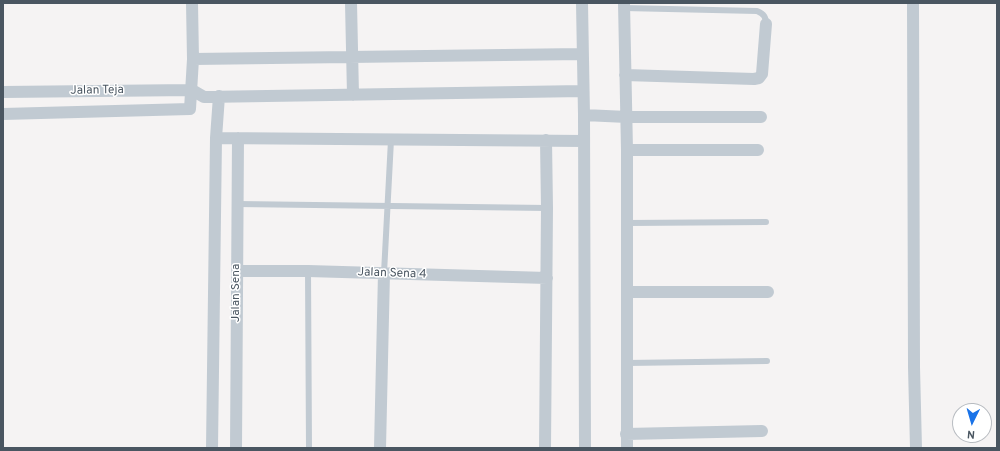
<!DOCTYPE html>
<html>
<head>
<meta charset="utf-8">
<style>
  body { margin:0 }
  #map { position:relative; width:1000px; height:451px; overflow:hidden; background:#f5f3f3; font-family:Overpass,sans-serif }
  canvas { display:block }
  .frame { position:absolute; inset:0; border:4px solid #4a5661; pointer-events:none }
  .north { position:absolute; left:952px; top:403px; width:40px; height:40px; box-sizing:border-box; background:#fff; border:1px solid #b7bbc0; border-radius:50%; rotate:185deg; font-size:11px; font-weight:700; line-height:16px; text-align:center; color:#4a5661 }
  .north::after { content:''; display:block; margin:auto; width:14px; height:18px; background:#1a73e8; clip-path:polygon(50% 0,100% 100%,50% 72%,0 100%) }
</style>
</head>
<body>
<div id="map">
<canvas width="1000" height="451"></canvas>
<div class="frame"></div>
<div class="north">N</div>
</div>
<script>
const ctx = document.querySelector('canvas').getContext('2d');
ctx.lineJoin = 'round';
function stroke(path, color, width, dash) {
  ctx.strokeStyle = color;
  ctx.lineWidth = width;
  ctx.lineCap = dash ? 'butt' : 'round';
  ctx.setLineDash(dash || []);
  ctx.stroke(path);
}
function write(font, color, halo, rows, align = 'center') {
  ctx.font = font + ' Overpass,sans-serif';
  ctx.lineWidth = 3;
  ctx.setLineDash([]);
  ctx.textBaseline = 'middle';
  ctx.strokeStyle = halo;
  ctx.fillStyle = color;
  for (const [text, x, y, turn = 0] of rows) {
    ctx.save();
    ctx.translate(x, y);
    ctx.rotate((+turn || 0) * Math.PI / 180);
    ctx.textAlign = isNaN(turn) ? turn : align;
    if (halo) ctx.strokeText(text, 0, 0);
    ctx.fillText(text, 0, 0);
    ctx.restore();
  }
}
stroke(new Path2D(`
  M624 8 757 11C764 14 766 17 766 24
  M237 204 547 208
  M628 223 766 222
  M308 271 309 448
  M384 273 391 140
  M627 363 767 361`), '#c1cad2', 6);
stroke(new Path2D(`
  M351 3 353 95
  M582 3 584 115 585 448
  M624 3 627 150V448
  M913 3 914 367 916 448
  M193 59 582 54
  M625 75 754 79 759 78 762 74 766 24
  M3 92 192 90 204 97 583 91
  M190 109 193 59 192 3
  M3 114 190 109
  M584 115 627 117H761
  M216 138 584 141
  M627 150H758
  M238 271H308L547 278
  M627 292H768
  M626 434 762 431
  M212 448 216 138 219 96
  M236 448 238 138
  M380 448 384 273
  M545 448 547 208 546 140`), '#c1cad2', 12);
write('12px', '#4a5661', '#fff', [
  ["Jalan Teja",97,91,-1],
  ["Jalan Sena 4",392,274,2],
  ["Jalan Sena",237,293,-90]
]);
</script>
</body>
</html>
